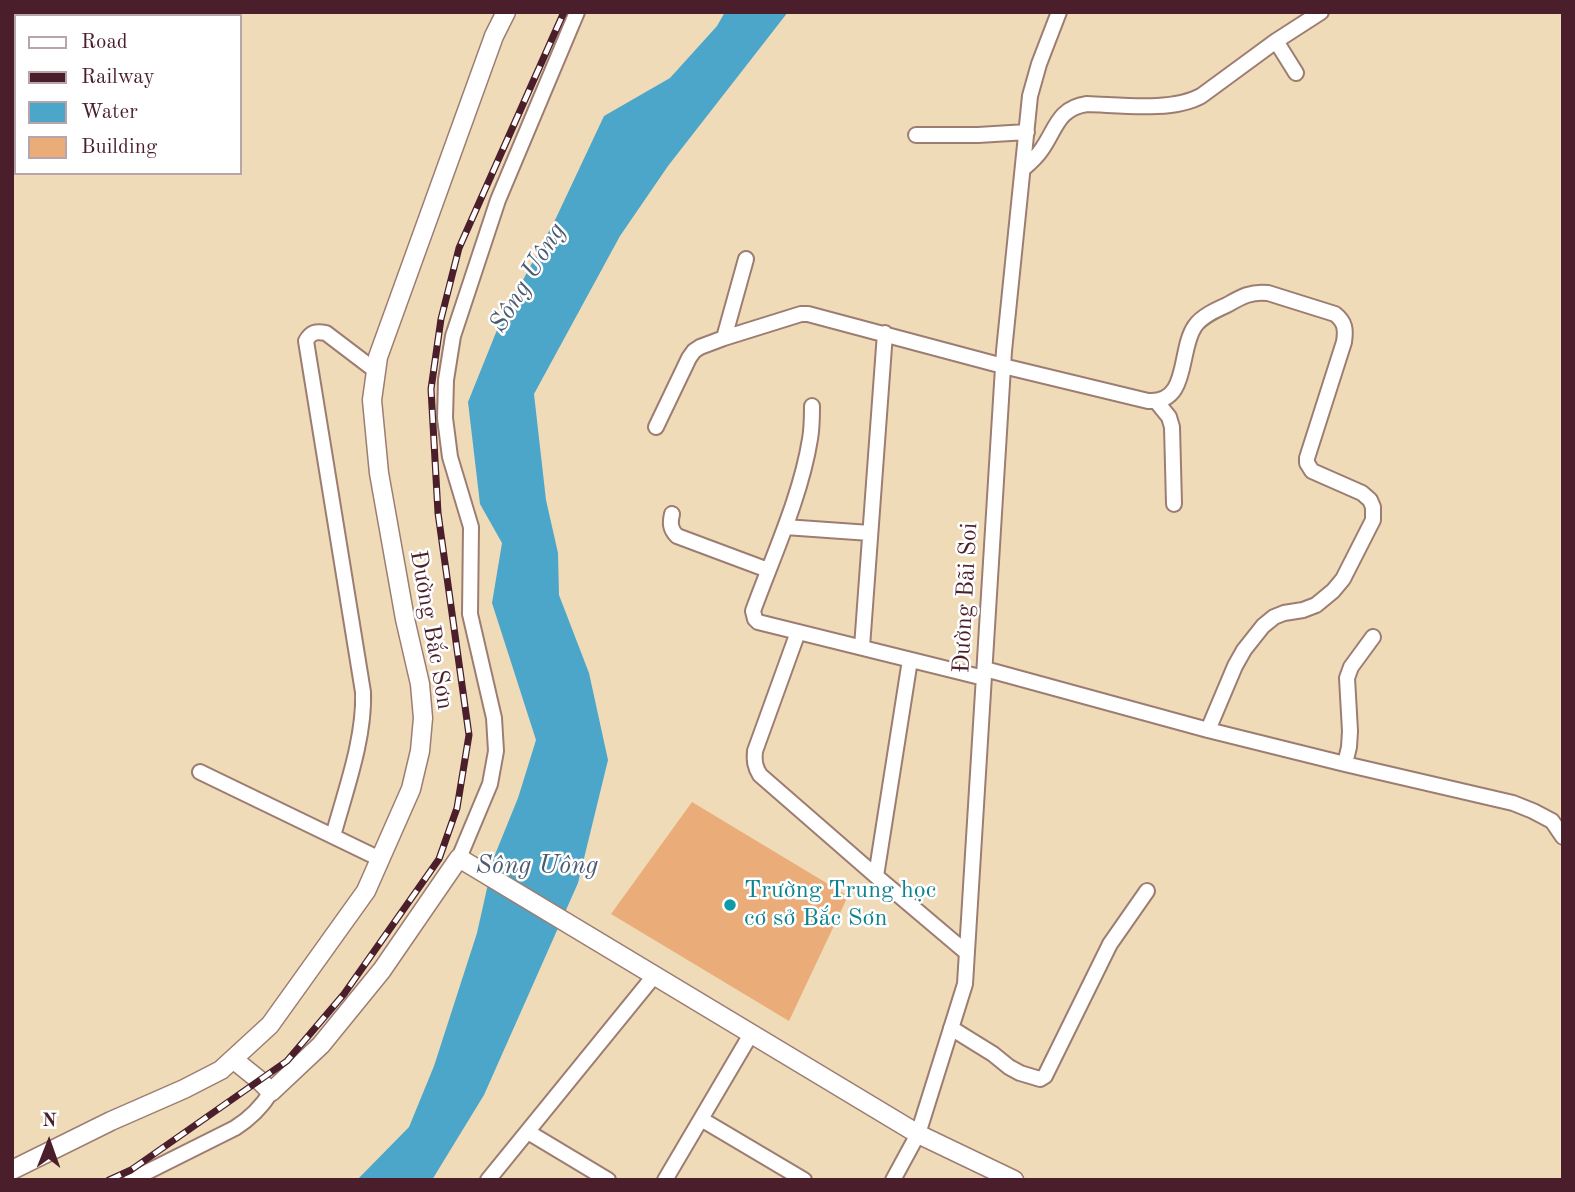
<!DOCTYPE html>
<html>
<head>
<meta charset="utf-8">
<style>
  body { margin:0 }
  #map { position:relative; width:1575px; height:1192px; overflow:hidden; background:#f0dbb9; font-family:"Old Standard TT",serif }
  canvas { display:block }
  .frame { position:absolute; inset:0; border:14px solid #4a1f2b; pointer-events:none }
  .legend { position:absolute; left:14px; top:14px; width:228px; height:161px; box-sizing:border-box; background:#fff; border:2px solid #b7a5aa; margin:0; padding:9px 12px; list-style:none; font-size:21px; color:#4a1f2b }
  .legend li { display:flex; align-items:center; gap:14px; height:35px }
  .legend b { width:35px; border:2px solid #b7a5aa }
  .north { position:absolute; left:14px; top:1108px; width:70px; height:70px; -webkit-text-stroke:5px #fff; paint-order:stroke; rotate:1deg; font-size:19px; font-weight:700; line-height:28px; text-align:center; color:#4a1f2b }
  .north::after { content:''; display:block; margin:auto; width:24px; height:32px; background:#4a1f2b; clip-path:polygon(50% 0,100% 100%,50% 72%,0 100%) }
</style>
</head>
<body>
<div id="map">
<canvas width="1575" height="1192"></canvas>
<div class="frame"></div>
<ul class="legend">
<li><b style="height:9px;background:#fff"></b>Road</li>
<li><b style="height:9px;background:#4a1f2b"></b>Railway</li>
<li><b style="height:19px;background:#4ca6c9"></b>Water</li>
<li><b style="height:19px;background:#eaac78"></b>Building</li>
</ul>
<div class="north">N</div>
</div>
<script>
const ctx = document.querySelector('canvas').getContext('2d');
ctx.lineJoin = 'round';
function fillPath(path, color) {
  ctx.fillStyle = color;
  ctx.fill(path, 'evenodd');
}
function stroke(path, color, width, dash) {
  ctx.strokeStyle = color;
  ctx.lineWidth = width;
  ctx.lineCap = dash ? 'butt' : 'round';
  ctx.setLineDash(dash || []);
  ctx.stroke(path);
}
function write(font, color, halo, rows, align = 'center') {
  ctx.font = font + ' "Old Standard TT",serif';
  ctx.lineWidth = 5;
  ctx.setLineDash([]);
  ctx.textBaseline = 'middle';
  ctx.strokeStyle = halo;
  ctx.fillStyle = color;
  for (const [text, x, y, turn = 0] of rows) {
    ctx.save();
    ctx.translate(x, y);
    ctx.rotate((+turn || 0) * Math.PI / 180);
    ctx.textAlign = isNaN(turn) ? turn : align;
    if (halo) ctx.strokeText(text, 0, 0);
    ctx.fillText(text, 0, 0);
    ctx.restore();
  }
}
fillPath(new Path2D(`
  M725 12H788L668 166 620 236 534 394 546 500 558 553 559 595 589 673 608 760 578 883 484 1095 432 1180H357L409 1127 434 1066 477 933 494 857 518 798 536 740 492 603 502 543 480 504 468 402 499 325 556 218 604 116 670 78 717 26Z`), '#4ca6c9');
fillPath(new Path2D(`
  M692 802 848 896 789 1021 611 914Z`), '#eaac78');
const minor = new Path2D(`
  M1276 41 1296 73
  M916 135H978L1027 132
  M1023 169C1030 163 1037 157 1042 149 1056 129 1058 108 1087 104 1120 105 1172 112 1201 96L1276 41 1321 12
  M724 338 746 259
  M1156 401 1169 417 1172 427 1174 504
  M812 406C812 417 812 428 810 439 801 496 773 556 753 611L755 619 758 622 984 678
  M656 427 689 358 694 351 700 347 724 338 801 314H808L1003 366 1148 401C1190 404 1178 350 1195 326 1202 316 1216 310 1227 305 1241 297 1251 291 1268 293L1335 314C1345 322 1346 329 1344 342L1307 458V463L1312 471 1362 493 1370 500 1373 507V520L1343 579 1333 591 1316 605 1303 610 1284 613 1274 617 1263 626 1244 650 1235 666 1208 730
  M672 514C670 523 670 529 677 536L768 570
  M785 527 870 533
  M798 632 755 751C754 761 755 767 760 775L876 876 967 953
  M862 647 885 333
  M985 669 1208 730 1345 764 1513 803 1533 811 1552 821 1563 837
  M1345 764 1349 747 1350 731 1347 678 1351 667 1373 637
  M200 772 380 859
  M333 836C345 792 365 738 363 692L306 341C311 332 316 331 326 333L376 371
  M459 858 490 784 496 751 494 718 470 614 471 527 450 457 445 418 446 380 453 336 498 200 577 12
  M876 876 910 660
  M951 1028 993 1054 1009 1067 1020 1073 1040 1079 1045 1076 1110 944 1147 891
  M701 1119 804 1180
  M528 1132 608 1180
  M131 1180 235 1128C251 1118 261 1108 271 1092
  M488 1180 654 976
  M665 1180 751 1034
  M893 1180 918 1134 965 984 1004 351 1030 96 1039 64 1059 12`);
const major = new Path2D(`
  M233 1059 259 1080 271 1092 321 1045 382 970 459 858 918 1134 1014 1180
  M12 1170 111 1121 184 1089 221 1070 270 1025 366 891 411 789 420 751 423 718 420 684 405 619 379 473 372 400 378 357 494 36 506 12`);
stroke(minor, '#9d7d72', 18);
stroke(major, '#9d7d72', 21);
stroke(minor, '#fff', 14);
stroke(major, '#fff', 18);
const rail = new Path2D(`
  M109 1180 131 1170 287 1061 344 994 439 859 457 808 469 735 438 513 431 389 441 319 459 248 564 12`);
stroke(rail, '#4a1f2b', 7);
stroke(rail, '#fff', 4.5, [13]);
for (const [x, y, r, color] of [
  [730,905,7,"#0f9aa8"]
]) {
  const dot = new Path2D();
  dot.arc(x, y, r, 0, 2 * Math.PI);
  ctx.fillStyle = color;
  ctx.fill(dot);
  stroke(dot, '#fff', 2.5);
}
write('24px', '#4a1f2b', '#fff', [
  ["Đường Bãi Soi",966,598,-87],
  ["Đường Bắc Sơn",431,630,80]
]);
write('24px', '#0d838f', '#fff', [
  ["Trường Trung học",744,891],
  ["cơ sở Bắc Sơn",744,919]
], 'left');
write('italic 26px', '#4b5c72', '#fff', [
  ["Sông Uông",528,278,-59],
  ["Sông Uông",537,866]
]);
</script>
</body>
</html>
